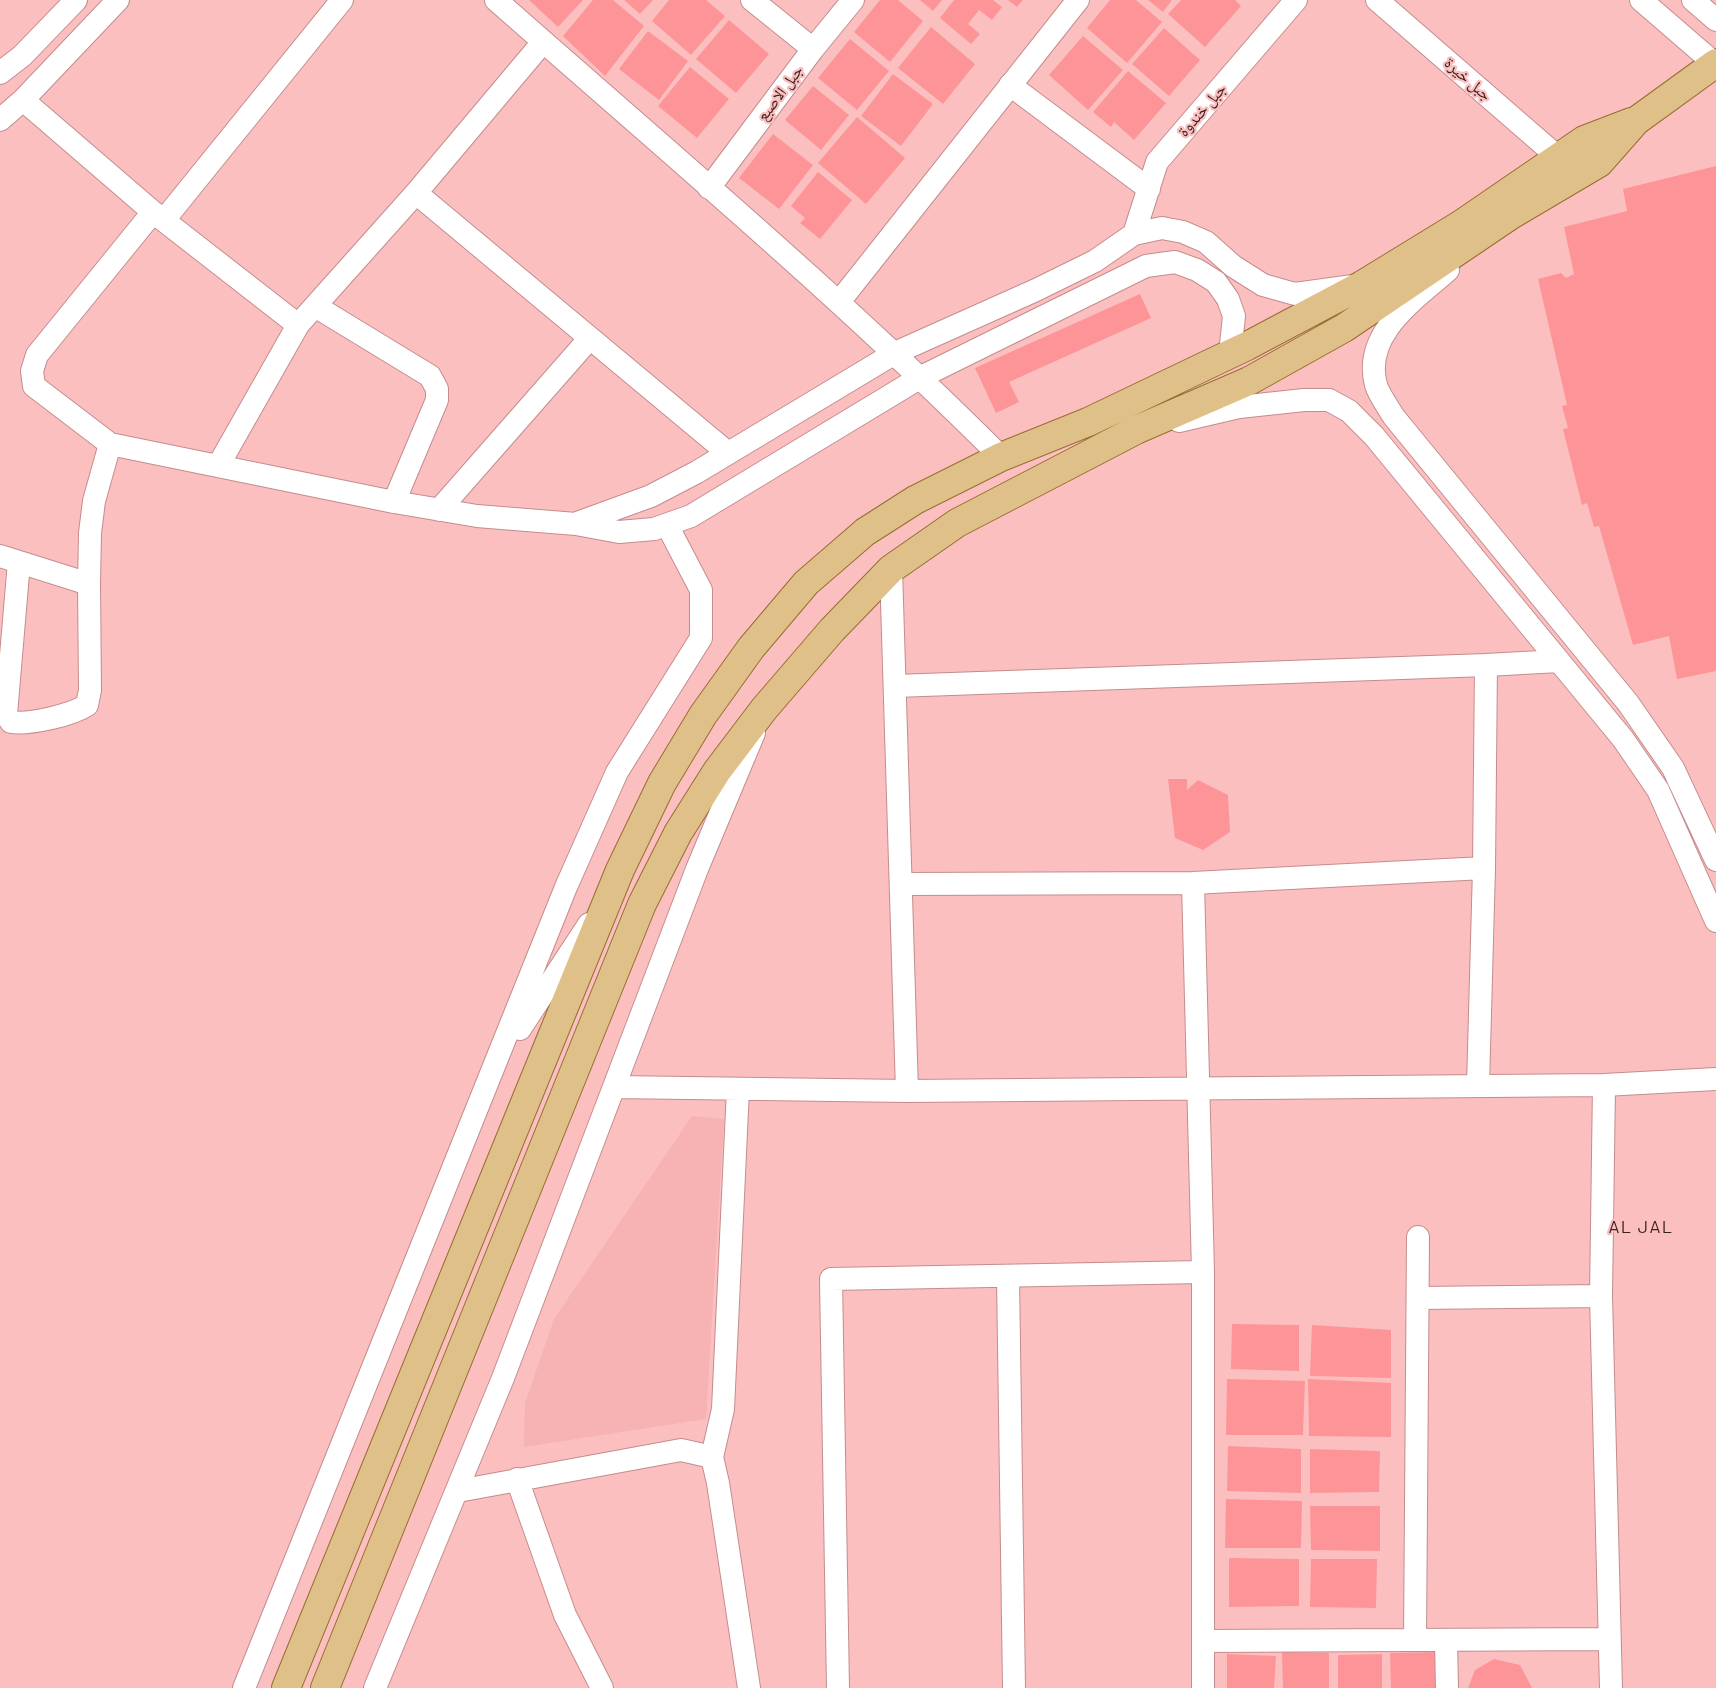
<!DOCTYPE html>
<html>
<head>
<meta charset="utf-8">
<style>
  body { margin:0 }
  canvas { display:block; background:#fcbfbf }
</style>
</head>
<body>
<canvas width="1716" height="1688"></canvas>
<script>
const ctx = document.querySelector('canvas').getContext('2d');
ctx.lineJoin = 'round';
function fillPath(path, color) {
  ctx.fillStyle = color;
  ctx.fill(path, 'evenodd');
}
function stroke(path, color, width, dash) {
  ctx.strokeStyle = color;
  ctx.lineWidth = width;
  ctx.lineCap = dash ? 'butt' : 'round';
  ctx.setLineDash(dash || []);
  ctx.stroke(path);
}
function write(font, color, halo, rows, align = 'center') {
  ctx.font = font + ' Barlow,"Noto Naskh Arabic",sans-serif';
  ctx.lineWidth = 4.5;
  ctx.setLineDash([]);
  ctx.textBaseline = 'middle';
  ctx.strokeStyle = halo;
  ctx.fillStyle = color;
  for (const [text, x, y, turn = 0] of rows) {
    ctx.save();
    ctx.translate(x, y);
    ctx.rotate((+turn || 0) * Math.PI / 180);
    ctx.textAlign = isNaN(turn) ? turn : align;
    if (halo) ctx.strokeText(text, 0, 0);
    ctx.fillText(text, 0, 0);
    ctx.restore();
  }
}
fillPath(new Path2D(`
  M692 1116 724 1119 706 1419 524 1447 525 1403 554 1319Z`), '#f7b2b3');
fillPath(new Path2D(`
  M529 0H583L558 27Z
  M593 0H613L644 26 605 76 563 36Z
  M624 0H653L640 14Z
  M669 0H706L725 16 691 55 652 21Z
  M880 0H898L923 21 890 62 854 32Z
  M920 0H942L933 11Z
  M954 0H993L1002 7 992 20 979 10 968 24 980 34 971 44 940 18Z
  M1008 0H1023L1017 7Z
  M1110 0H1136L1162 22 1127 63 1087 28Z
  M1148 0H1172L1163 12Z
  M1181 0H1235L1241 6 1205 47 1168 14Z
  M729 20 769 54 736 93 696 59Z
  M931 27 975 64 943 104 898 68Z
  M1164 28 1200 60 1169 96 1132 64Z
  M648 31 688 61 659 100 619 69Z
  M1083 36 1123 70 1088 110 1049 75Z
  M850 39 889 71 857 110 818 78Z
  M690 67 729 99 697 138 658 106Z
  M1128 71 1166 103 1134 140 1114 122 1111 127 1093 112Z
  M893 74 933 104 901 146 861 116Z
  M813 86 849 115 821 150 785 120Z
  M857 117 905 158 866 204 818 163Z
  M773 134 813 165 779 209 739 178Z
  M1716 166V671L1677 679 1669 636 1633 645 1599 526 1594 527 1587 503 1582 505 1563 429 1568 428 1562 406 1567 405 1538 279 1561 273 1566 278 1574 274 1564 227 1627 211 1623 189Z
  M818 172 852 200 820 239 800 223 805 218 791 206Z
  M1140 294 1151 318 1009 382 1019 402 996 413 975 368Z
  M1168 779H1187V790L1198 780 1228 795 1230 832 1203 850 1175 838Z
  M1232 1324 1299 1325V1371L1231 1369Z
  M1312 1325 1391 1330V1378L1310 1376Z
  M1227 1379 1305 1381 1303 1435H1226Z
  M1308 1379 1391 1383V1437L1309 1436Z
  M1228 1446 1301 1449V1493L1227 1491Z
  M1310 1449 1380 1451 1379 1492 1310 1493Z
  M1226 1499 1302 1501 1301 1548H1225Z
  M1310 1506H1380V1551L1311 1550Z
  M1229 1558 1299 1559V1606L1229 1607Z
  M1311 1559H1377L1376 1608 1310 1607Z
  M1282 1652 1329 1653V1688H1283Z
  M1437 1652 1435 1688H1391L1390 1653Z
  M1227 1654 1276 1656 1274 1688H1227Z
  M1382 1654V1688H1338V1655Z
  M1494 1659 1520 1665 1532 1688H1468L1475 1670Z`), '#fd9598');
const minor = new Path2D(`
  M496 0C666 150 840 296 1001 457
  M752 0 813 49
  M1377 0 1559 158
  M1641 0 1715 64
  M1693 0 1716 20
  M0 73 22 56 76 0
  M1010 85 1149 189
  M23 100 153 212 298 325
  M0 120 23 100 118 0
  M709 188 813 49 853 0
  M416 193 728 453
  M153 212 37 355 32 371 34 386 110 444 394 502 477 516 576 524 619 532 654 529 691 516 921 377 1146 266 1175 262 1197 270 1216 282 1228 299 1234 316 1230 354
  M164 220 342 0
  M1134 234 1157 162 1296 0
  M1448 270C1416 299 1362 333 1376 385 1379 395 1388 407 1394 417L1628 703 1673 768 1716 860
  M839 302 1078 0
  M315 306 430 376 437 389V400L394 502
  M1179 421 1239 407 1304 400H1329L1349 411 1374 436 1623 739 1658 790 1716 921
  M218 466 298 325 416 193 543 42
  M439 510 590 338
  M577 523 651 496 697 472 895 353 1036 290 1095 261 1134 234 1162 228 1183 232 1206 242 1233 266 1263 285 1295 294 1353 286
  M0 556 89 584 90 533 94 501 110 444
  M19 562 6 714 11 722C29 725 72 715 87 705L90 690 89 584
  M891 569 907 1091
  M1486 665 1559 661
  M895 686 1486 665 1484 868 1478 1086
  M1193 883 1203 1272V1688
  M901 884 1193 883 1484 868
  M520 1029 589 924
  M1604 1085 1601 1296 1611 1688
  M614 1087 907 1091 1604 1085 1716 1079
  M1008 1276 1014 1688
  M1418 1298 1601 1296
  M712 1457 723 1409 738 1089
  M517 1479 565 1615 602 1688
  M458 1491 681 1450 712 1457 718 1483 749 1688
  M1415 1640 1418 1237
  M1446 1640 1447 1688
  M1203 1641 1609 1639
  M244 1688 566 887 617 772 701 638V590L667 525
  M375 1688 503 1378 697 869 754 733
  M838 1688 831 1279 1203 1272`);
const major = new Path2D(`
  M286 1688 620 870 662 783 703 715 751 648 806 583 865 532 915 500 1001 457 1088 422 1247 346 1362 285 1460 225 1584 140 1631 122
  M325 1688 642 904 678 833 717 771 764 709 832 630 891 569 957 523 1136 430 1249 381 1344 328 1511 215 1599 163 1636 121 1716 63`);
stroke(minor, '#c58c8d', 24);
stroke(major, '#976d32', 30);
stroke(minor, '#fff', 22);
stroke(major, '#dfc089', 28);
write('16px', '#392222', '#fcbfbf', [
  ["جبل خيرة",1468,79,41],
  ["جبل الاصبع",780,93,-53],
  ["جبل خندوة",1202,110,-49]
]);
ctx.letterSpacing = '1.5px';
write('18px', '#392222', '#fcbfbf', [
  ["AL JAL",1641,1227]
]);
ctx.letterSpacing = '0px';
</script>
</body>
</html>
